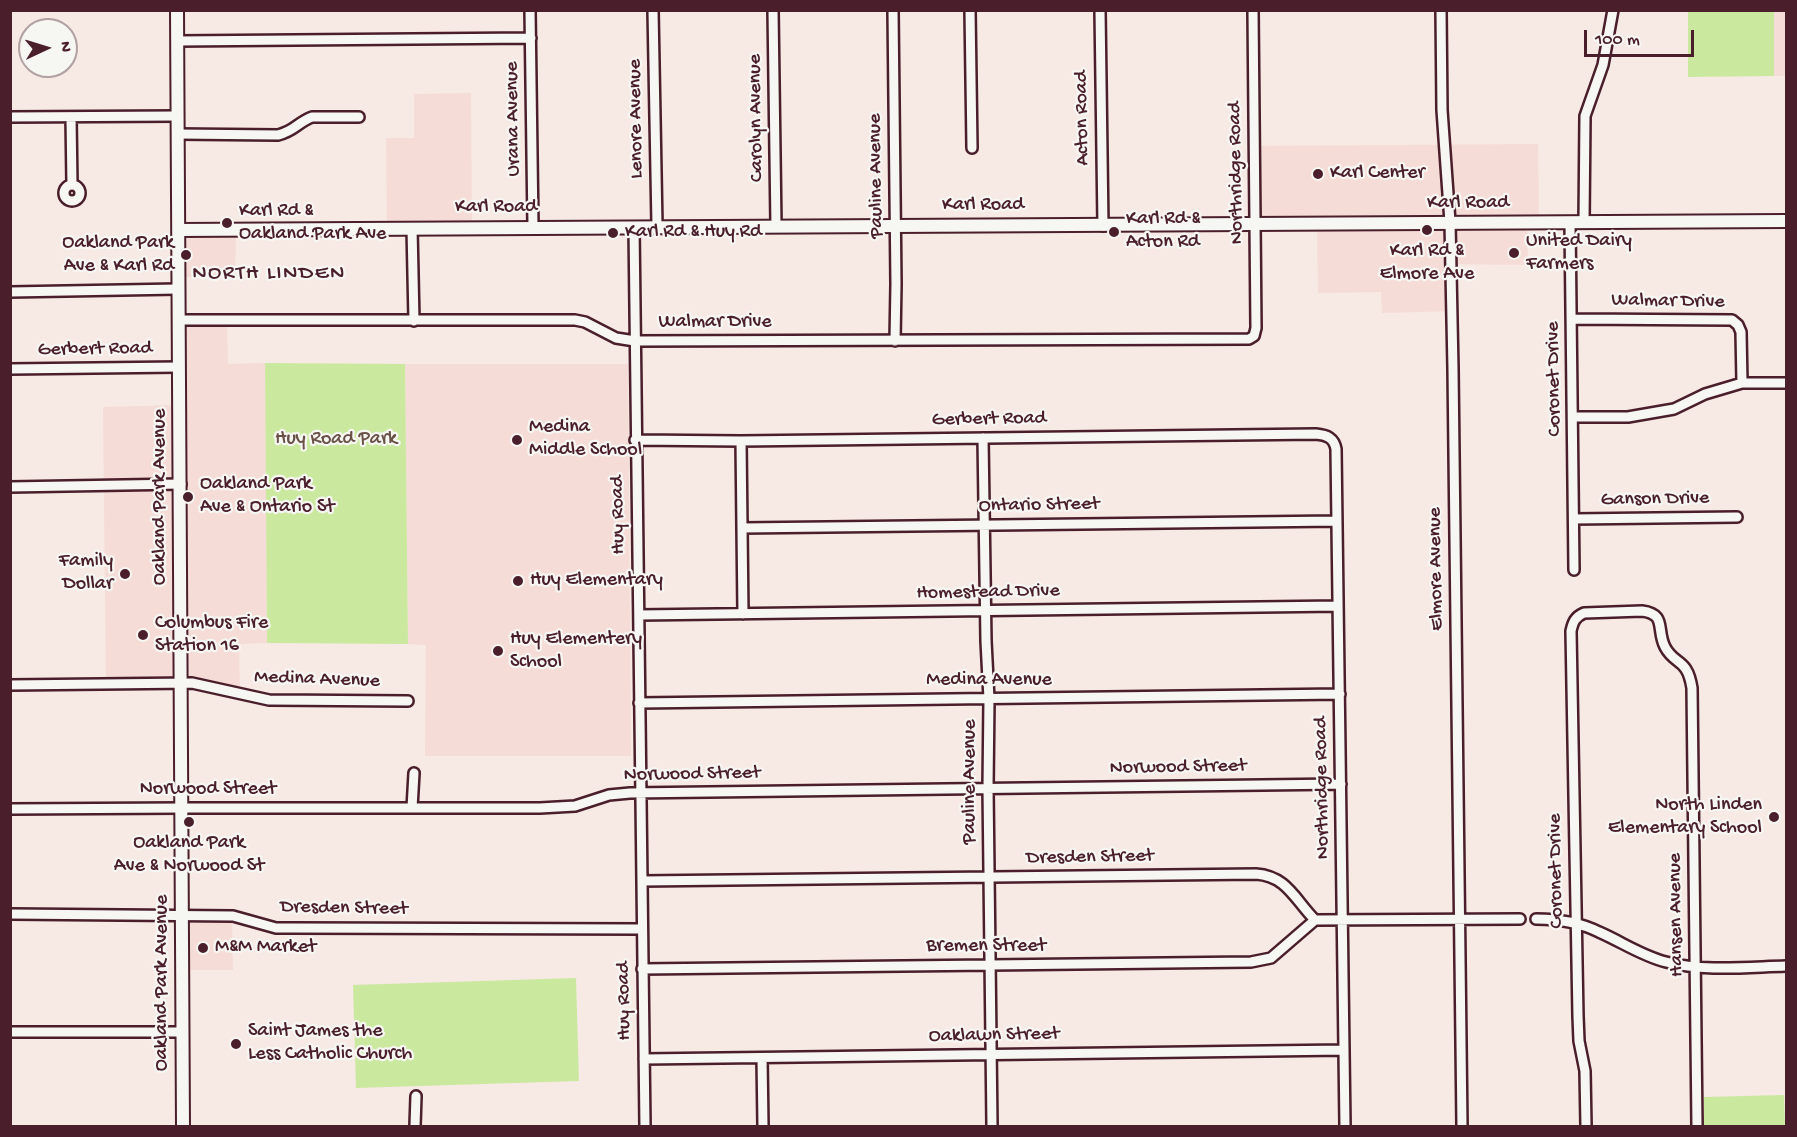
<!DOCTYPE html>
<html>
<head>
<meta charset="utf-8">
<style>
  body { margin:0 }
  #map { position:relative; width:1797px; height:1137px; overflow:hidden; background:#f7e9e3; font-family:"Gochi Hand",sans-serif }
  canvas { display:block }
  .frame { position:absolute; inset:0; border:12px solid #4a1f2b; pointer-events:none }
  .north { position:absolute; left:18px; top:18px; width:60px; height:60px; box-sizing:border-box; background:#f6f6f2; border:2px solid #b1a0a2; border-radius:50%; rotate:86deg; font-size:16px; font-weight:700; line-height:24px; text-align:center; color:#4a1f2b }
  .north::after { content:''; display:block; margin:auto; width:21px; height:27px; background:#4a1f2b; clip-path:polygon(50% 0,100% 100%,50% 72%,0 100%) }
  .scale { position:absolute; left:1584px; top:30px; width:110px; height:27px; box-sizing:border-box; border:3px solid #4a1f2b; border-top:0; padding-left:8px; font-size:18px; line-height:21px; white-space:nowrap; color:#4a1f2b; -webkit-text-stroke:4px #f6f6f2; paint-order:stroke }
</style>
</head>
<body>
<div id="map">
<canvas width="1797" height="1137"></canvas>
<div class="frame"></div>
<div class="north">N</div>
<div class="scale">100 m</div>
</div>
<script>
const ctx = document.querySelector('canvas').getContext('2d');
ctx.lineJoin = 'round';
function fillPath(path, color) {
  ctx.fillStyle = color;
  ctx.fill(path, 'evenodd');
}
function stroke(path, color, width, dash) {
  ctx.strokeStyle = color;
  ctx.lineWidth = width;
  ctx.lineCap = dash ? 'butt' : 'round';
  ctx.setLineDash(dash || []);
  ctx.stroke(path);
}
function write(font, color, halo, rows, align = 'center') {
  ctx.font = font + ' "Gochi Hand",sans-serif';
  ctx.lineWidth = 4.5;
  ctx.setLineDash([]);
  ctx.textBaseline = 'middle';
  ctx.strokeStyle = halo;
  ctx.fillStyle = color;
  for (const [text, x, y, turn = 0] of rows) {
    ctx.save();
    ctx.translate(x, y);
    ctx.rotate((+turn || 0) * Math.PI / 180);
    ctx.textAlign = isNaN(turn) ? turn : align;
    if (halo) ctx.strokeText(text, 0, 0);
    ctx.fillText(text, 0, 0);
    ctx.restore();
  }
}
fillPath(new Path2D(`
  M1774 11H1786V76H1774Z
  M471 93 472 228H387L386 138H414V94Z
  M1538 144 1539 224H1527L1528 265 1451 264 1452 311 1382 313 1381 292 1318 293 1317 223 1255 224V146Z
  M180 229 236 230 235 277H180Z
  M180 320 227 321 228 364 265 363 267 643 239 644 240 695 218 685 106 684 103 407 180 405Z
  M405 364H628L631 756H425L426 645 408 644Z
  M183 912 232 915 233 970H184Z`), '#f5dcd6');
fillPath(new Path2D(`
  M1688 11H1774V76L1688 77Z
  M265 363 405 364 408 644 267 643Z
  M576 978 579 1081 356 1088 353 985Z
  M1784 1095 1785 1126H1704V1097Z`), '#cbe89f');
const minor = new Path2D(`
  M530 10 533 227
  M653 10 657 226
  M773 10 776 226
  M893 10 896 284 895 341
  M970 10 972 148
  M1100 10 1103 226
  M1441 10 1442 110 1450 222 1453 369 1462 1126
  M177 41 531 38
  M10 117 177 116
  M71 117 72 185
  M177 134 278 135C295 131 298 122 312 117H359
  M64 193a8 8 0 1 1 16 0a8 8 0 1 1-16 0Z
  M1584 222 1585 116 1603 65 1613 10
  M1570 223 1574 570
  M634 227 645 1126
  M412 228 414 321
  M10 292 178 289
  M1572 319 1732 320 1738 325 1741 332 1742 383
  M179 320H575L585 322 616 338 635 341 1249 339 1254 336 1256 328 1253 10
  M10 369 179 367
  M1573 417H1628L1674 409 1705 394 1742 383H1786
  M983 438 986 641 989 699 988 788 992 1126
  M635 440 741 441 1316 434C1327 435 1334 438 1336 449L1345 1126
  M741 441 743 614
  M10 487 181 484
  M1574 519 1737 517
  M742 528 1337 521
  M639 615 1338 606
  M10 685 192 683 269 700 408 701
  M639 703 1340 694
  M412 808 414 773
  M10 809 182 808H540L575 806 609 795 630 793 1341 784
  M642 881 1256 874C1287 876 1295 900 1315 920L1520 919
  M10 914 233 916 276 928H292L642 929
  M1536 919C1558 919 1579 922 1599 932 1622 942 1642 956 1666 962 1704 972 1748 967 1786 966
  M642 969 1251 962 1271 958 1315 920
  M10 1032H183
  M762 1058 763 1126
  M644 1059 1344 1050
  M415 1126 416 1096
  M1586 1126 1585 1071 1579 1041 1578 1016 1571 631C1573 622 1575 617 1584 613L1642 611C1667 614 1656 630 1665 647 1675 666 1687 657 1692 688L1697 1126`);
const major = new Path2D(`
  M177 10 183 1126
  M179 230 1786 221`);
stroke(minor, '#4a1f2b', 14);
stroke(major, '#4a1f2b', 16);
stroke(minor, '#f6f6f2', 9);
stroke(major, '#f6f6f2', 12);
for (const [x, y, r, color] of [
  [1318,174,6,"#4a1f2b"],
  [227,223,6,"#4a1f2b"],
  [1427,230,6,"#4a1f2b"],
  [1114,232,6,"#4a1f2b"],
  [613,233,6,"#4a1f2b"],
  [1514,253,6,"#4a1f2b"],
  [186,255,6,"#4a1f2b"],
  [517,440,6,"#4a1f2b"],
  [188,497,6,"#4a1f2b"],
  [125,574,6,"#4a1f2b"],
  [518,581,6,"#4a1f2b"],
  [143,635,6,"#4a1f2b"],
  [498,651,6,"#4a1f2b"],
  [1774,817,6,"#4a1f2b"],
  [189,822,6,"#4a1f2b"],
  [203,948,6,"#4a1f2b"],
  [236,1044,6,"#4a1f2b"]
]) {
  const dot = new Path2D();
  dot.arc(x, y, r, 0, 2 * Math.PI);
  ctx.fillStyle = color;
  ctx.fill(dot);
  stroke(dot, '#f6f6f2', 2);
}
write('20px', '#4a1f2b', '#f6f6f2', [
  ["Carolyn Avenue",757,118,-91],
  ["Acton Road",1083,118,-91],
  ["Urana Avenue",514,119,-91],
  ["Lenore Avenue",637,119,-91],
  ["Northridge Road",1237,173,-91],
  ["Pauline Avenue",877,176,-91],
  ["Karl Road",1468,204],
  ["Karl Road",983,206],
  ["Karl Road",496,208],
  ["Walmar Drive",1668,302,1],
  ["Walmar Drive",715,323],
  ["Gerbert Road",95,350,-1],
  ["Coronet Drive",1555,379,-91],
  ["Gerbert Road",989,420,-1],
  ["Oakland Park Avenue",161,497,-90],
  ["Ganson Drive",1655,500,-1],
  ["Ontario Street",1039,506,-1],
  ["Huy Road",619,515,-91],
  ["Elmore Avenue",1437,569,-91],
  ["Homestead Drive",988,593,-1],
  ["Medina Avenue",317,680,2],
  ["Medina Avenue",989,681],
  ["Norwood Street",1178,768,-1],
  ["Norwood Street",692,775,-1],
  ["Pauline Avenue",971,782,-90],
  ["Northridge Road",1323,788,-91],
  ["Norwood Street",208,790],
  ["Dresden Street",1090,858,-1],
  ["Coronet Drive",1557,871,-91],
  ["Dresden Street",344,909,1],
  ["Hansen Avenue",1677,915,-91],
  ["Bremen Street",986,947],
  ["Oakland Park Avenue",163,983,-90],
  ["Huy Road",625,1001,-91],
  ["Oaklawn Street",994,1036,-1]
]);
write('20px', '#4a1f2b', '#f6f6f2', [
  ["Karl Center",1330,174],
  ["Karl Rd &",239,212],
  ["Oakland Park Ave",239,235],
  ["Karl Rd &",1126,220],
  ["Acton Rd",1126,243],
  ["Karl Rd & Huy Rd",625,233],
  ["United Dairy",1526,242],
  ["Farmers",1526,265],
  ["Oakland Park",174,244,"right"],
  ["Ave & Karl Rd",174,267,"right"],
  ["Karl Rd &",1427,252,"center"],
  ["Elmore Ave",1427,275,"center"],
  ["Medina",529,428],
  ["Middle School",529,451],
  ["Oakland Park",200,485],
  ["Ave & Ontario St",200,508],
  ["Family",113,562,"right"],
  ["Dollar",113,585,"right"],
  ["Huy Elementary",530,581],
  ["Columbus Fire",155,624],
  ["Station 16",155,647],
  ["Huy Elementery",510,640],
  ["School",510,663],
  ["North Linden",1762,806,"right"],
  ["Elementary School",1762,829,"right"],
  ["Oakland Park",189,844,"center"],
  ["Ave & Norwood St",189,867,"center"],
  ["M&M Market",215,948],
  ["Saint James the",248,1032],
  ["Less Catholic Church",248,1055]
], 'left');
write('20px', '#6a5148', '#f6f6f2', [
  ["Huy Road Park",336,440]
]);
ctx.letterSpacing = '1.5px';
write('22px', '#4a1f2b', '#f6f6f2', [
  ["NORTH LINDEN",269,275]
]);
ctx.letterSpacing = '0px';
</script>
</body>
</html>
